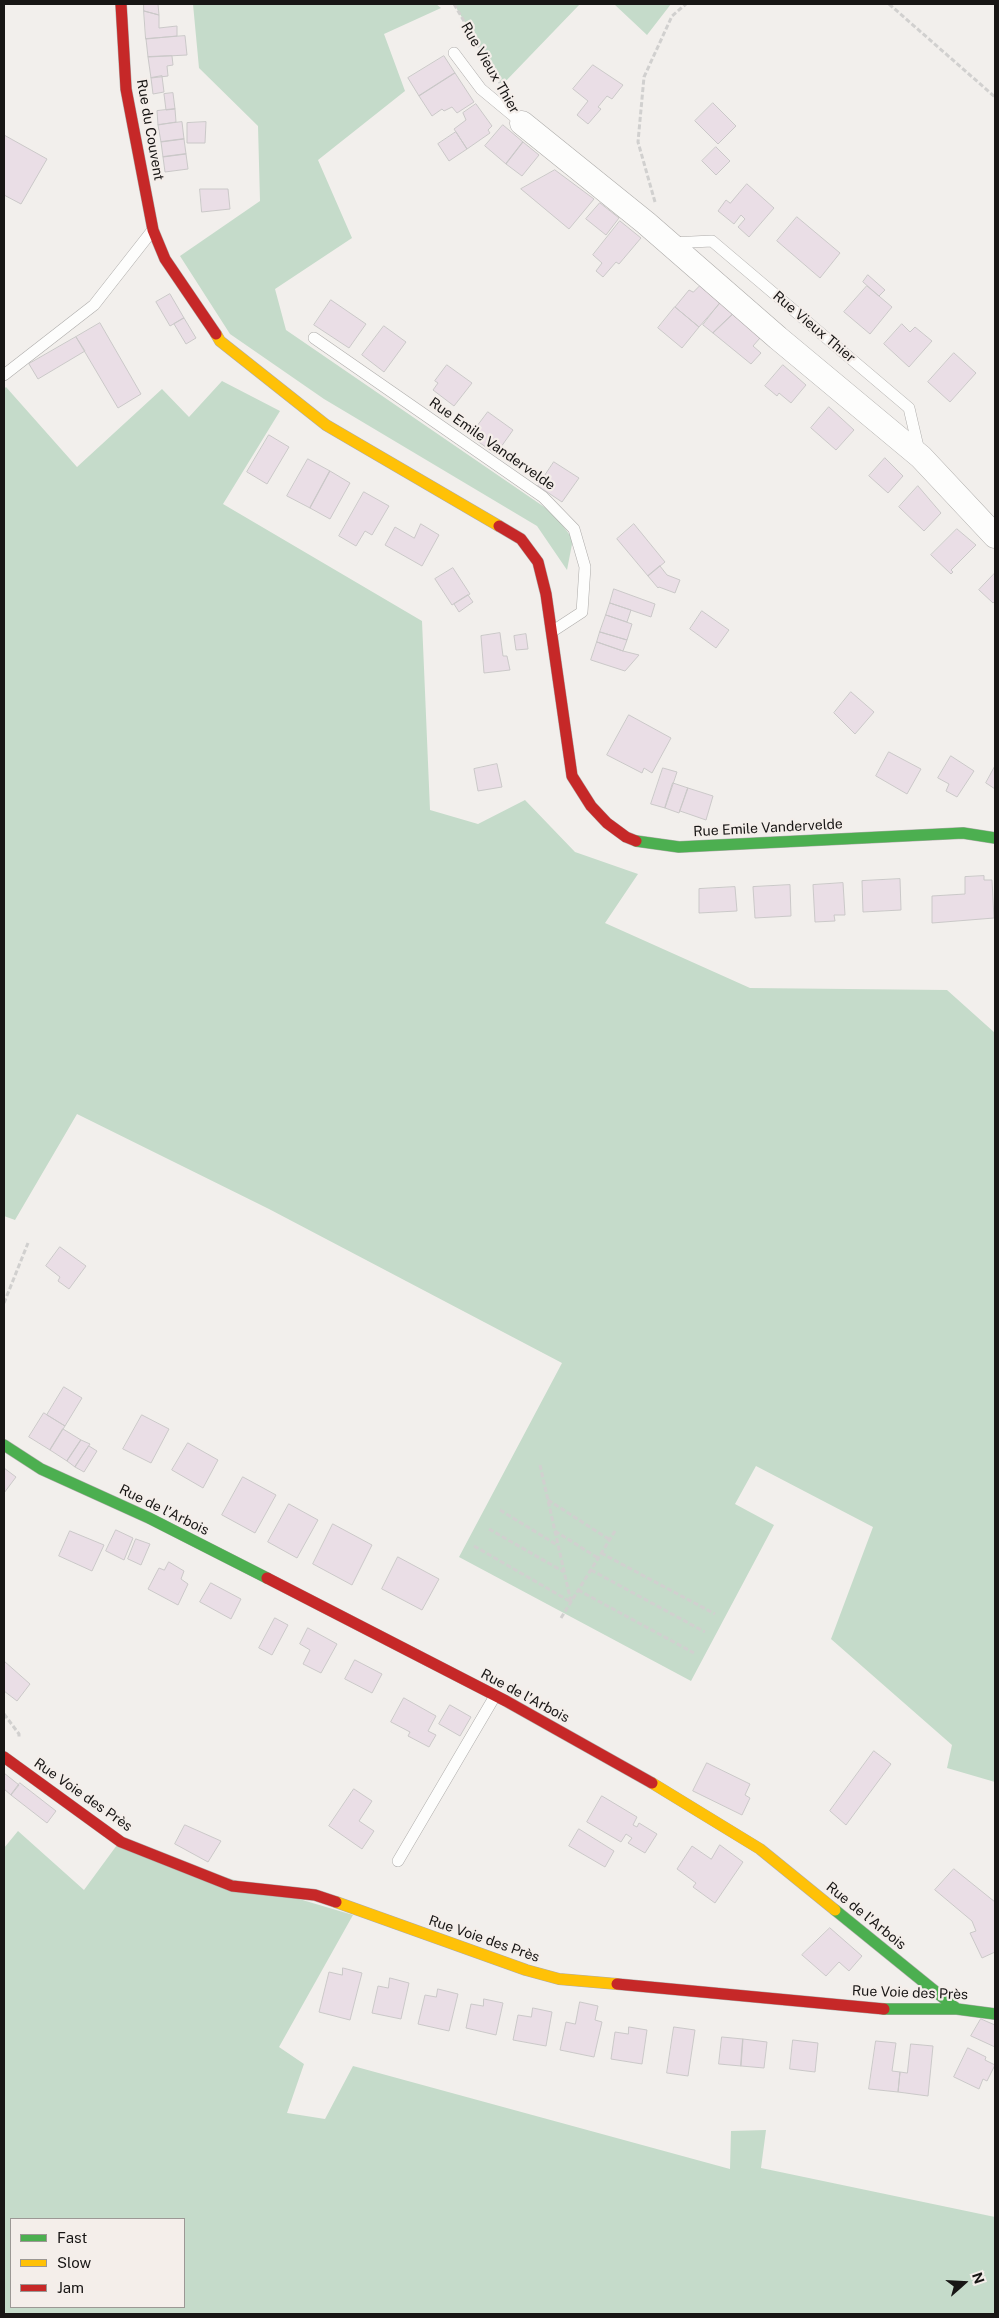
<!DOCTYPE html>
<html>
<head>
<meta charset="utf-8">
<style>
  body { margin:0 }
  #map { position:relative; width:999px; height:2318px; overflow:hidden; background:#f2efec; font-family:"Public Sans",sans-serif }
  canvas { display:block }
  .frame { position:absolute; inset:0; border:5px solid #181615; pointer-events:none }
  .legend { position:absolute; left:10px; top:2218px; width:175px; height:90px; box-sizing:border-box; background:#f4eeea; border:1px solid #9c9895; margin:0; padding:6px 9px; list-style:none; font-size:15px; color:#181615 }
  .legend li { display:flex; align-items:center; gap:10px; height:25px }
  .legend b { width:25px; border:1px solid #9c9895 }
  .north { position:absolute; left:939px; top:2258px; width:50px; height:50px; -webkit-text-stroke:4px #f4eeea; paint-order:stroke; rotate:71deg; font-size:14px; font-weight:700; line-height:20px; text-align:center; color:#181615 }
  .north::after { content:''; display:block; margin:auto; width:18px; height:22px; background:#181615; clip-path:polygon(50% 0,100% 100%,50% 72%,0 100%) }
</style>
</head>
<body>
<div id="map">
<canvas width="999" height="2318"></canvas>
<div class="frame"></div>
<ul class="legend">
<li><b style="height:6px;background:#4caf50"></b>Fast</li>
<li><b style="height:6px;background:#ffc107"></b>Slow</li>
<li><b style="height:6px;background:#c62828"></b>Jam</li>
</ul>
<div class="north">N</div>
</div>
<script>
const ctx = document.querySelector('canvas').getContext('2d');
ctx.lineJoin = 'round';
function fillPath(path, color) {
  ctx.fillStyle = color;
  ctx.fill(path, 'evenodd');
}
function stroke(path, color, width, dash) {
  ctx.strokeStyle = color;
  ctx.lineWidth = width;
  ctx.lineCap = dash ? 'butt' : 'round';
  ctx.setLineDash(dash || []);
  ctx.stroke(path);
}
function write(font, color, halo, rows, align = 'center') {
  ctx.font = font + ' "Public Sans",sans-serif';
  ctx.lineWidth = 4.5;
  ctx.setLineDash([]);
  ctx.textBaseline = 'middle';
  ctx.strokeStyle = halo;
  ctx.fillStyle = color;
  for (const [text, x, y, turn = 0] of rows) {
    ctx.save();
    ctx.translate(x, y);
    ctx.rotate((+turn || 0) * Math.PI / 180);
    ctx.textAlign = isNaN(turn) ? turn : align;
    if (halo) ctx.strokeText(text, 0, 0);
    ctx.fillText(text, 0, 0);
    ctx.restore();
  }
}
fillPath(new Path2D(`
  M193 4H436L441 8 384 34 405 91 318 160 352 238 275 289 286 330 553 513 573 539 567 570 537 526 324 399 230 334 180 256 260 201 258 126 199 68Z
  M454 4H580L502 85Z
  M614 4H671L647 35Z
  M222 381 280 411 223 504 422 621 430 810 478 824 525 800 575 852 638 874 605 923 750 988 947 990 995 1033V1782L947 1768 952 1745 831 1639 873 1527 756 1466 735 1504 774 1525 691 1681 459 1557 562 1363 269 1209 77 1114 15 1220 4 1216V389L6 387 77 467 162 389 189 417Z
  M18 1831 84 1890 117 1845 353 1915 279 2047 304 2064 287 2113 325 2119 353 2066 730 2169 731 2131 766 2130 761 2168 995 2217V2314H4V1848ZM11 2219H184V2307H11Z`), '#c5dbca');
const building = new Path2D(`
  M144 4H158L159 15 144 11Z
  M144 11 159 15V28L177 26V36L146 39Z
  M185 36 187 55 148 57 146 39Z
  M172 56 173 65 167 66 168 76 151 78 148 57Z
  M444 56 455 73 419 96 408 78Z
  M593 65 623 85 612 99 607 96 598 107 601 109 588 124 577 115 588 101 573 89Z
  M455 73 474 102 457 113 452 107 444 111 442 109 432 116 419 96Z
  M162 76 164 92 153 94 151 78Z
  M173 93 175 109 166 110 164 94Z
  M713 103 736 126 718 144 695 121Z
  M476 104 492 126 488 130 490 133 467 149 454 129 466 120 463 113Z
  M175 109 176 122 158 125 157 111Z
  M182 122 184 139 161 142 158 125Z
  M206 122 205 143H187V123Z
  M503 125 523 142 506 164 485 146Z
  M456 132 467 149 449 161 438 144Z
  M4 135 47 159 21 204 4 195Z
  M184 139 186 154 163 157 161 142Z
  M523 142 539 155 522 176 506 164Z
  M716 147 730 161 716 175 702 161Z
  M186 154 188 169 165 172 163 157Z
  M555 170 594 199 569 229 521 189Z
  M747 184 774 208 749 237 738 227 745 219 741 215 734 224 718 211 726 200 730 203Z
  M200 189H228L230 209 202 212Z
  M600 203 619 218 606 235 586 219Z
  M797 217 840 253 820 278 777 241Z
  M620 221 641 238 619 264 616 262 603 277 596 271 602 263 593 255Z
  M868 275 885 290 879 296 863 282Z
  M700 286 720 303 699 327 675 307 689 290 693 292Z
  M867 286 892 307 870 334 844 312Z
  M170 294 184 318 170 326 156 302Z
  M331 300 366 324 349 348 314 325Z
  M720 303 733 314 713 333 703 325Z
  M675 307 699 327 682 348 658 328Z
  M733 314 760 338 753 346 761 353 751 364 713 333Z
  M184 318 196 338 186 344 174 324Z
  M100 323 141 394 118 408 76 337Z
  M902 324 910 332 915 327 932 341 909 367 884 344Z
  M384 326 406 342 384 372 362 355Z
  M76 337 85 351 38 379 29 364Z
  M954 353 976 373 950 402 928 382Z
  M447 365 472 383 454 406 433 390 438 383 435 381Z
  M783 365 806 385 791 403 779 393 777 396 765 386Z
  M829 407 854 430 836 450 811 428Z
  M488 412 513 430 496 454 470 436Z
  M269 435 289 447 267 484 247 472Z
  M885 458 903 476 888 493 869 476Z
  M308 459 330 471 310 508 287 496Z
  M554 462 579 478 562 502 538 486Z
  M330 471 350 483 330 519 310 508Z
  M918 486 941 513 924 531 899 507Z
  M364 492 389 506 372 535 365 531 356 546 339 536Z
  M421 524 439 535 422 566 385 545 395 527 414 538Z
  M634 524 665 562 648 576 617 539Z
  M957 529 976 545 951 570 953 572 951 574 931 555Z
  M660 566 667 575 680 580 675 593 659 587 658 588 648 576Z
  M453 568 470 594 452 605 435 579Z
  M995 573V601L993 603 979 590Z
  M614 589 655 604 651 617 610 603Z
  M468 595 473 602 459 612 454 604Z
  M610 603 631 610 627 622 606 615Z
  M702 611 729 630 716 648 690 629Z
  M606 615 632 624 627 640 600 632Z
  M600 632 627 640 623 651 597 642Z
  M500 633 503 656H507L510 670 484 673 481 636Z
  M526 634 528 649 516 650 514 636Z
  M597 642 623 651 639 655 625 671 591 660Z
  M851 692 874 712 855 734 834 713Z
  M629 715 671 738 652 773 644 768 642 773 607 755Z
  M889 752 921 769 907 794 876 776Z
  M951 756 974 771 957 797 946 791 949 784 938 778Z
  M497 764 502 787 478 791 474 769Z
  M995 766V789L986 783Z
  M663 768 677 772 665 808 651 804Z
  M673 783 688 788 679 813 665 808Z
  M688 788 713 796 706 820 680 811Z
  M984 876V880H992L994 918 932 923V896L965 894V877Z
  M900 879 901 910 863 912 862 881Z
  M843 883 845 915H834L835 921 815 922 813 885Z
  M790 885 791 916 755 918 753 887Z
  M735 887 737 911 699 913V889Z
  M60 1247 86 1266 69 1289 58 1281 60 1277 46 1266Z
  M64 1387 82 1398 65 1426 47 1415Z
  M44 1413 65 1426 50 1450 29 1437Z
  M142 1415 169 1429 151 1463 123 1449Z
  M63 1429 81 1440 67 1461 50 1450Z
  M81 1440 90 1444 75 1467 67 1461Z
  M188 1443 218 1460 203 1488 172 1470Z
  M89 1446 97 1451 84 1472 75 1467Z
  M4 1468 16 1477 4 1493Z
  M243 1477 276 1495 255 1533 222 1515Z
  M289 1504 318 1520 297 1558 268 1542Z
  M333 1524 372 1545 352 1585 313 1564Z
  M116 1530 133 1538 124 1560 106 1551Z
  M70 1531 104 1545 92 1571 59 1556Z
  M136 1539 150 1544 141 1565 128 1559Z
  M398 1557 439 1579 422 1610 382 1589Z
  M169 1562 184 1571 181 1579 188 1584 178 1605 148 1589 159 1568 164 1570Z
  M211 1583 241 1599 231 1619 200 1602Z
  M275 1618 288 1625 272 1655 259 1648Z
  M308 1628 337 1644 321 1673 303 1664 310 1650 300 1644Z
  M355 1660 382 1674 372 1693 345 1679Z
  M4 1661 30 1684 17 1701 4 1691Z
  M404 1698 436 1716 428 1731 436 1735 429 1747 408 1736 410 1732 391 1722Z
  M450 1705 471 1717 460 1736 439 1724Z
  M874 1751 891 1764 846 1825 830 1811Z
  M707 1763 750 1784 745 1795 750 1798 742 1815 693 1791Z
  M4 1773 19 1785 11 1795 4 1789Z
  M20 1783 56 1811 47 1823 11 1795Z
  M354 1789 372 1801 359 1821 374 1831 362 1849 329 1826Z
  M602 1796 637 1817 633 1825 637 1827 639 1823 657 1834 645 1853 628 1843 632 1838 626 1834 621 1842 587 1822Z
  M185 1825 221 1841 208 1862 175 1844Z
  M579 1829 614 1851 605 1867 569 1846Z
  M720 1845 743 1862 715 1903 693 1887 696 1883 677 1869 692 1846 711 1859Z
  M954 1869 995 1902V1952L982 1958 970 1933 976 1931 972 1921 935 1890Z
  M830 1928 862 1956 849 1971 839 1962 826 1976 802 1955Z
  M343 1968 362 1973 350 2020 319 2012 329 1972 342 1975Z
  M390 1978 409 1983 401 2019 372 2013 378 1986 388 1988Z
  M438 1989 458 1994 449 2031 418 2024 425 1995 436 1997Z
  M484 1999 503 2003 496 2035 466 2028 471 2004 483 2006Z
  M580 2002 598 2006 595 2020 602 2022 594 2057 560 2050 566 2022 575 2024Z
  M533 2008 552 2012 546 2046 513 2040 518 2015 531 2017Z
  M981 2019 995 2025V2047L971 2036Z
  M629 2027 647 2030 642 2064 611 2059 615 2032 628 2034Z
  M674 2027 695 2030 688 2076 667 2073Z
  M722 2037 743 2039 741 2066 719 2064Z
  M743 2039 767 2042 764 2068 741 2066Z
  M793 2040 818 2043 815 2072 790 2069Z
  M876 2041 896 2043 892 2071 900 2072 898 2092 869 2089Z
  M911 2044 933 2046 928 2096 898 2092 900 2072 907 2073Z
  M968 2048 986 2057 985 2060 995 2065 987 2081 983 2079 979 2089 954 2077Z`);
fillPath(building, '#eadee6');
stroke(building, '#cac8c8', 1);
const lane = new Path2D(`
  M454 53 481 89 522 123
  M671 243 712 241 909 408 919 451
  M314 338 543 497 574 529 585 567 582 612 553 631
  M4 375 94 305 152 231
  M398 1861 495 1696`);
const street = new Path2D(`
  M522 123 646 223 778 338 921 457 995 536`);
const fast = new Path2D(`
  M636 841 679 847 963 833 995 838
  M4 1445 41 1469 149 1518 267 1578
  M835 1910 957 2009
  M884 2009H957L995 2014`);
const slow = new Path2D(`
  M216 334 220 341 326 425 499 526
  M652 1783 760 1849 835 1910
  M336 1902 526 1970 559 1979 617 1984`);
const jam = new Path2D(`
  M121 4 126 89 153 230 165 259 216 334
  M499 526 521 539 538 562 546 594 572 776 591 806 607 823 626 837 636 841
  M267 1578 506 1701 652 1783
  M4 1757 121 1842 232 1886 315 1895 336 1902
  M617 1984 884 2009`);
stroke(lane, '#aeacaa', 12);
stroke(street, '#aeacaa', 25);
stroke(fast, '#aeacaa', 12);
stroke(slow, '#aeacaa', 12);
stroke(jam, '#aeacaa', 12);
stroke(new Path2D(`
  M454 4 500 83
  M889 4 995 97
  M655 202 638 142 644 77 672 16 686 4
  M4 1303 28 1243
  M540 1465 571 1602
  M548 1500 610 1540
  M500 1510 557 1545
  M489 1529 564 1572
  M555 1531 598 1558
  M474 1546 571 1602
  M601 1553 715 1614
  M591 1570 705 1632
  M578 1590 694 1653
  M561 1618 615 1531
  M4 1714 19 1734V1738`), '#d1d0cf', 3, [5, 2.5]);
stroke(lane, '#fdfdfc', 11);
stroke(street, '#fdfdfc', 24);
stroke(fast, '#4caf50', 11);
stroke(slow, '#ffc107', 11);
stroke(jam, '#c62828', 11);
write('14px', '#181615', '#f4eeea', [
  ["Rue Vieux Thier",490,68,60],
  ["Rue du Couvent",150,130,80],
  ["Rue Vieux Thier",814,327,40],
  ["Rue Emile Vandervelde",492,444,35],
  ["Rue Emile Vandervelde",768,828,-3],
  ["Rue de l'Arbois",164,1510,26],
  ["Rue de l'Arbois",525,1696,28],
  ["Rue Voie des Près",83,1795,35],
  ["Rue de l'Arbois",866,1916,39],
  ["Rue Voie des Près",484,1939,19],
  ["Rue Voie des Près",910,1993,2]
]);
</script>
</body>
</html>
